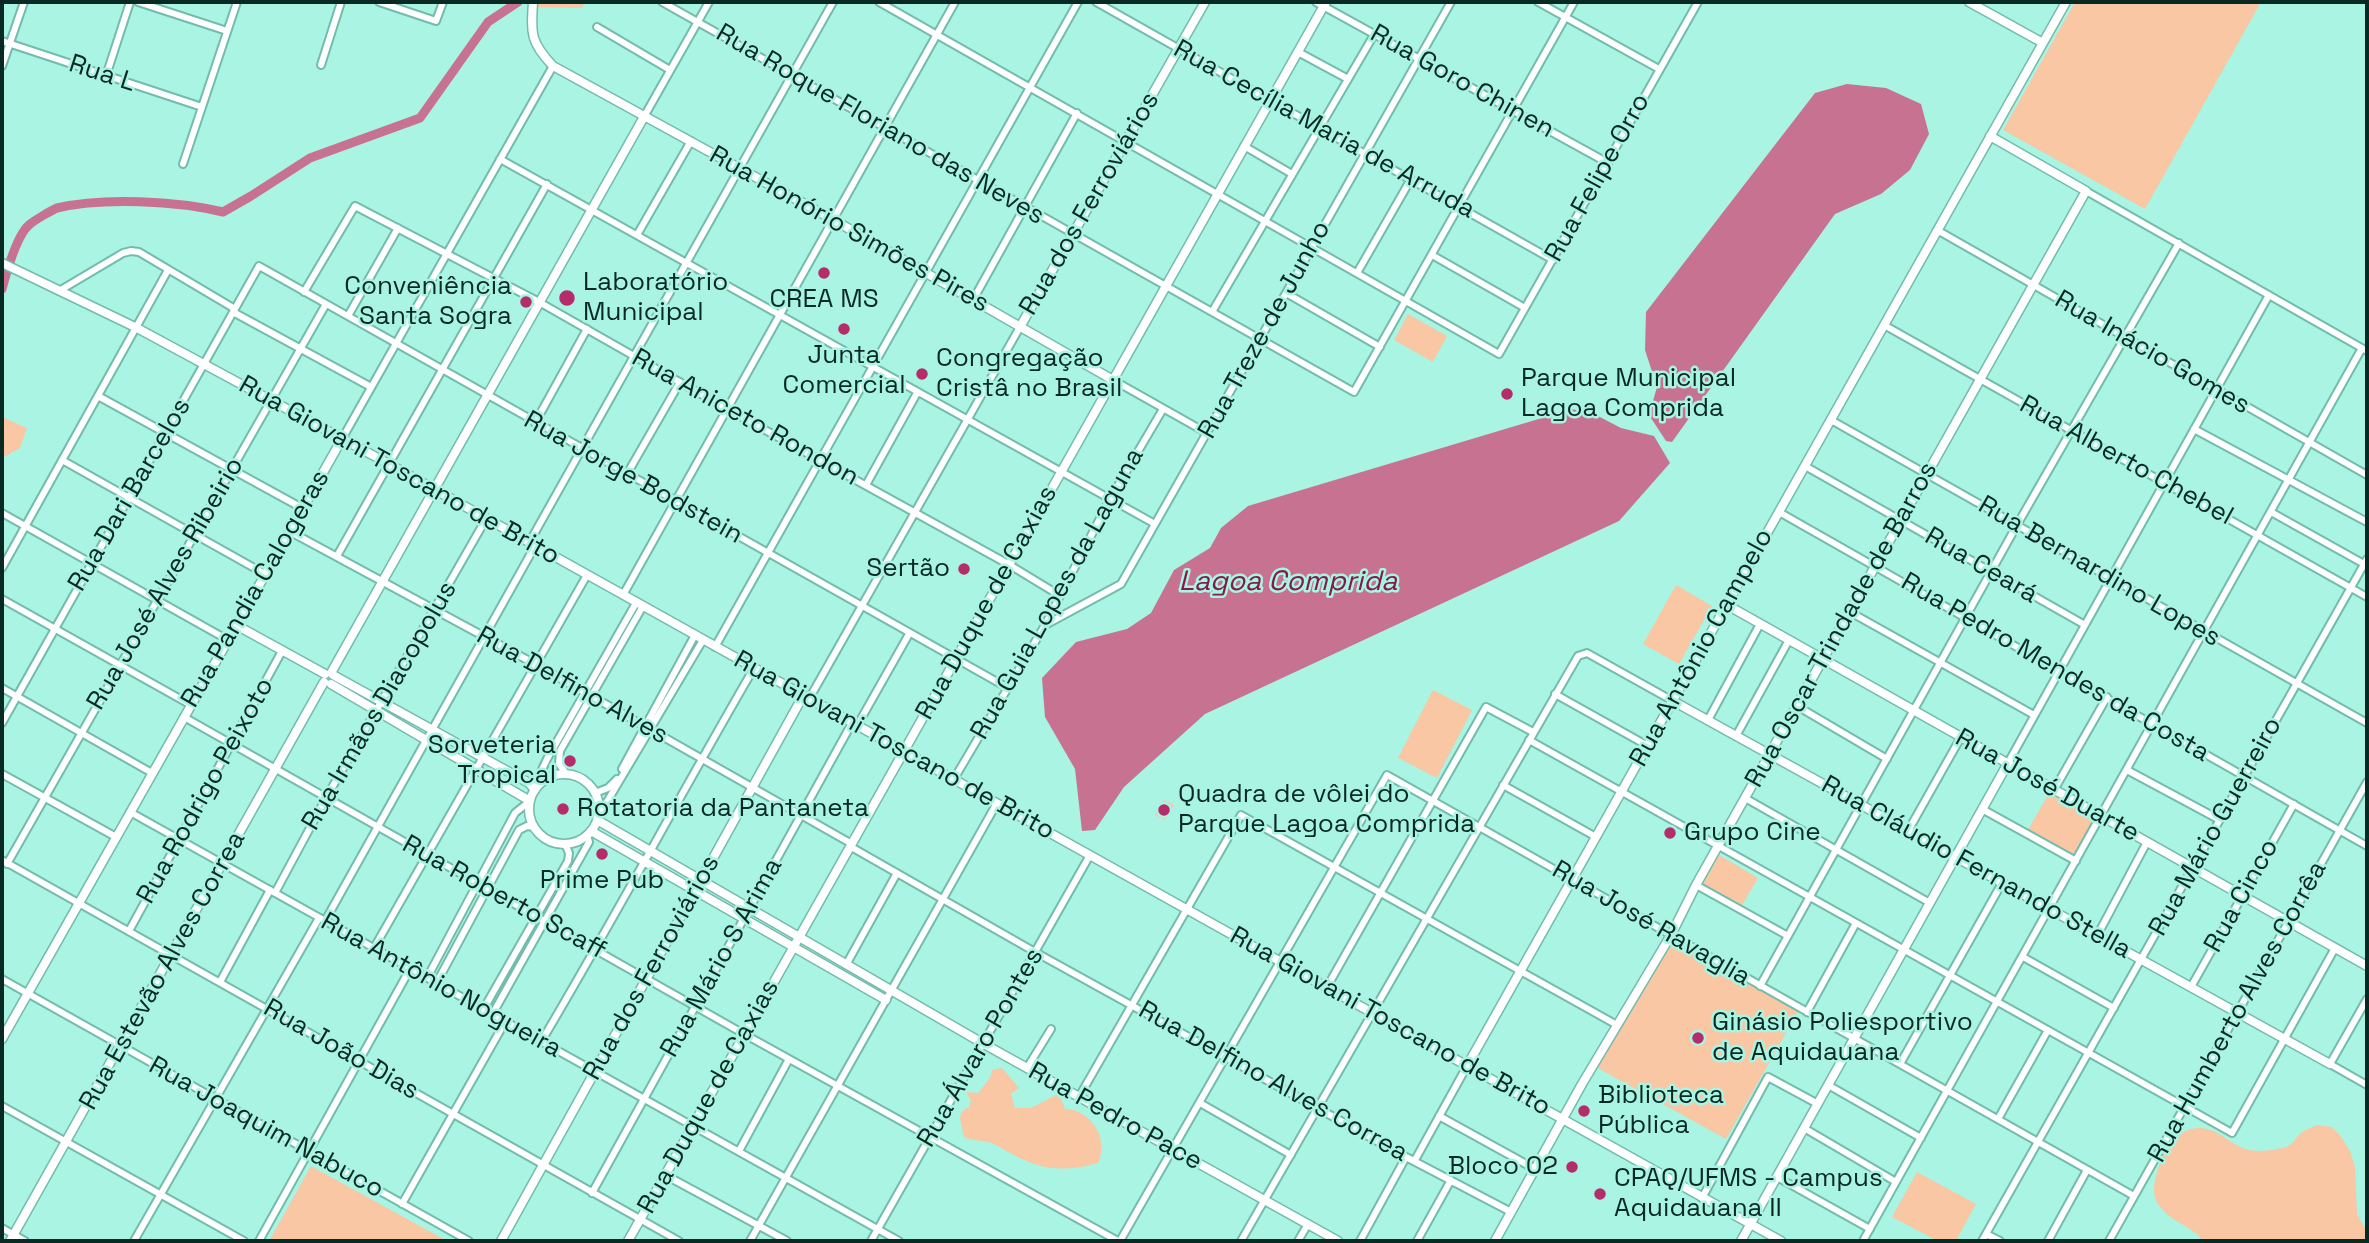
<!DOCTYPE html>
<html>
<head>
<meta charset="utf-8">
<style>
  body { margin:0 }
  #map { position:relative; width:2369px; height:1243px; overflow:hidden; background:#a9f4e2; font-family:"Space Grotesk",sans-serif }
  canvas { display:block }
  .frame { position:absolute; inset:0; border:4px solid #092923; pointer-events:none }
</style>
</head>
<body>
<div id="map">
<canvas width="2369" height="1243"></canvas>
<div class="frame"></div>
</div>
<script>
const ctx = document.querySelector('canvas').getContext('2d');
ctx.lineJoin = 'round';
function fillPath(path, color) {
  ctx.fillStyle = color;
  ctx.fill(path, 'evenodd');
}
function stroke(path, color, width, dash) {
  ctx.strokeStyle = color;
  ctx.lineWidth = width;
  ctx.lineCap = dash ? 'butt' : 'round';
  ctx.setLineDash(dash || []);
  ctx.stroke(path);
}
function write(font, color, halo, rows, align = 'center') {
  ctx.font = font + ' "Space Grotesk",sans-serif';
  ctx.lineWidth = 5;
  ctx.setLineDash([]);
  ctx.textBaseline = 'middle';
  ctx.strokeStyle = halo;
  ctx.fillStyle = color;
  for (const [text, x, y, turn = 0] of rows) {
    ctx.save();
    ctx.translate(x, y);
    ctx.rotate((+turn || 0) * Math.PI / 180);
    ctx.textAlign = isNaN(turn) ? turn : align;
    if (halo) ctx.strokeText(text, 0, 0);
    ctx.fillText(text, 0, 0);
    ctx.restore();
  }
}
fillPath(new Path2D(`
  M537 2H585L582 8 537 7Z
  M2075 2H2261L2145 209 2003 130Z
  M1408 314 1447 336 1433 362 1394 340Z
  M2 417 27 428 20 448 2 458Z
  M1676 585 1712 606 1679 664 1643 644Z
  M1433 690 1472 710 1437 778 1398 758Z
  M2049 793 2095 818 2073 856 2028 830Z
  M1164 800 1174 805 1165 820 1155 815Z
  M1719 855 1758 878 1742 905 1703 884Z
  M1671 935 1799 1010 1726 1139 1596 1067Z
  M1002 1068 1019 1088 1011 1094 1015 1108H1031L1056 1095 1061 1099 1065 1109C1090 1109 1110 1139 1098 1163 1054 1175 1033 1167 996 1145 986 1139 974 1142 964 1137L960 1119 961 1112 969 1107 971 1101 966 1092 978 1093 990 1078 992 1070Z
  M2317 1125 2332 1127 2342 1138 2350 1151 2355 1167 2357 1214 2367 1232V1241H2203C2192 1225 2169 1222 2158 1204 2150 1191 2156 1176 2160 1163 2166 1143 2185 1123 2207 1129 2221 1132 2232 1145 2245 1149 2255 1152 2268 1151 2277 1149 2294 1147 2292 1141 2302 1132 2306 1129 2313 1127 2317 1125Z
  M311 1166 447 1241H269Z
  M1917 1172 1976 1204 1956 1241H1938L1892 1217Z`), '#f9c7a3');
fillPath(new Path2D(`
  M1847 84 1886 88 1921 104 1929 134 1910 170 1881 194 1835 214 1672 442 1666 441 1649 415 1657 387 1645 350 1646 312 1815 93Z
  M1572 409 1598 416 1621 428 1654 436 1670 463 1619 521 1205 714 1124 787 1095 830 1082 831 1075 769 1045 717 1042 678 1076 642 1127 629 1151 613 1174 570 1210 548 1221 528 1248 506Z`), '#c87291');
stroke(new Path2D(`
  M2 289C6 274 17 235 29 225 33 221 52 210 57 208 103 197 177 201 223 212L251 196 310 158 420 118 488 22 518 2`), '#c87291', 9);
const street = new Path2D(`
  M138 2 227 31
  M379 2 436 21 443 2
  M662 2 1354 392 1574 2
  M879 2 1499 354 1698 2
  M1096 2 1553 260
  M1316 2 1608 163
  M1538 2 1659 69
  M597 27 670 70
  M2 41 202 107
  M1298 52 1348 79
  M321 65 341 2
  M2 66 24 2
  M106 76 130 2
  M645 115 709 2
  M1244 146 1292 174
  M500 159 1155 524
  M183 164 237 2
  M2086 191 2367 351
  M1937 230 2367 475
  M637 235 691 141
  M1432 255 1525 308
  M1357 273 1411 179
  M59 291 123 253 131 251 139 252 235 309
  M304 292 355 206 539 302 727 409 1008 564 1059 595
  M1286 293 1380 347
  M973 300 1077 113
  M233 312 371 387
  M1212 312 1375 33
  M348 316 398 228
  M1884 325 2367 597
  M1113 380 1207 433
  M98 396 302 508
  M1831 420 2367 723
  M535 423 587 329
  M2194 429 2367 522
  M342 439 553 66
  M62 460 265 574
  M1805 466 2085 625
  M627 474 680 382
  M866 485 917 393
  M1779 512 2367 846
  M2271 512 2364 564
  M2 513 228 640
  M289 531 535 664 852 844
  M529 543 833 2
  M337 556 547 184
  M2 568 168 270
  M623 595 955 2
  M2 599 191 705
  M1850 612 2034 715
  M1045 625 1121 584 1451 2
  M715 647 1078 2
  M2 688 152 773
  M1555 694 1648 746
  M809 699 1020 327
  M1797 706 1887 759
  M184 717 744 1034 1118 1241
  M1708 720 1760 624
  M2 723 259 266 1008 688
  M857 726 909 634
  M1736 736 1789 640
  M1529 740 2232 1133 2335 948
  M2008 763 2269 295
  M622 769 695 635
  M2127 770 2220 820
  M2 774 116 837
  M567 775 559 764 560 751 643 606
  M954 779 1045 625 1110 499 1163 409
  M1503 785 1596 837
  M537 787 539 776 547 759 636 603
  M2054 790 2107 697
  M595 793 608 788 617 779
  M1745 798 1930 903
  M1982 809 2076 861
  M130 812 899 1241
  M598 817 703 640
  M1908 831 1961 737
  M853 848 1035 952 1406 1157 1511 1212
  M2 860 679 1241
  M7 864 326 304
  M1696 885 1788 936
  M275 893 326 798 486 519
  M325 921 535 546
  M129 931 282 651
  M2097 936 2147 842
  M374 948 587 575
  M2023 957 2114 1008
  M846 965 897 873
  M427 978 515 813 530 801
  M2 979 469 1241
  M220 982 270 890
  M436 984 519 830 527 826 534 827
  M1760 986 2017 525 2179 243
  M1327 987 1486 707 1533 732
  M2191 987 2294 804
  M2367 999 2330 1064 2367 1085
  M483 1010 568 861 569 853 565 844
  M1807 1012 1856 923
  M492 1015 589 842 587 835
  M541 1042C614 919 682 792 754 668
  M1900 1064 2002 883
  M1027 1068 1051 1029
  M1828 1085 1921 1138
  M1079 1097 1241 815 1617 1025
  M1200 1103 1291 1155
  M2 1106 244 1241
  M1439 1116 1535 1169
  M1998 1119 2048 1030
  M1804 1128 1896 1182
  M739 1151 789 1059
  M1415 1160 1467 1066
  M665 1175 787 1241
  M1777 1177 1870 1229
  M592 1193 852 723
  M1702 1198 1768 1077 1818 1104
  M402 1204 505 1022
  M2 1228 25 1241
  M1986 1234 2000 1241
  M134 1241 319 918
  M259 1241 410 969
  M750 1241 997 803
  M871 1241 1090 855
  M1120 1241 1387 775 2134 1196
  M1241 1241 1578 656 1587 653 1673 701
  M1298 1241 1308 1224
  M1360 1241 1406 1157
  M1417 1241 1451 1180
  M1863 1241 2362 348
  M1982 1241 2367 559
  M2048 1241 2087 1170
  M2109 1241 2367 782`);
const secondary = new Path2D(`
  M533 2C531 33 530 42 553 66L832 219 1113 380
  M1969 2 2043 43
  M2 263 137 328 389 464 1781 1241
  M1020 327 1205 2
  M1727 605 2367 966
  M236 625 325 674
  M331 673 645 115
  M333 675 529 783 535 790
  M331 684 530 801
  M1673 701 2330 1064
  M529 809a35 35 0 1 1 70 0a35 35 0 1 1-70 0Z
  M597 820 984 1044 1338 1241
  M591 831 886 1000
  M2 1039 342 439
  M1467 1066 2066 2
  M10 1241 324 682
  M501 1241 803 696
  M628 1241 1326 2
  M1495 1241 1582 1084 1671 935 1696 885 2086 191 1990 136
  M1741 1241 2008 763`);
stroke(street, '#72bcab', 10);
stroke(secondary, '#72bcab', 11);
stroke(street, '#fff', 6);
stroke(secondary, '#fff', 8);
for (const [x, y, r, color] of [
  [824,273,7,"#b52c6b"],
  [567,298,9,"#b52c6b"],
  [526,302,7,"#b52c6b"],
  [844,329,7,"#b52c6b"],
  [922,374,7,"#b52c6b"],
  [1507,394,7,"#b52c6b"],
  [964,569,7,"#b52c6b"],
  [570,761,7,"#b52c6b"],
  [563,809,7,"#b52c6b"],
  [1164,810,7,"#b52c6b"],
  [1670,833,7,"#b52c6b"],
  [602,854,7,"#b52c6b"],
  [1698,1038,7,"#b52c6b"],
  [1584,1111,7,"#b52c6b"],
  [1572,1167,7,"#b52c6b"],
  [1600,1194,7,"#b52c6b"]
]) {
  const dot = new Path2D();
  dot.arc(x, y, r, 0, 2 * Math.PI);
  ctx.fillStyle = color;
  ctx.fill(dot);
  stroke(dot, '#a9f4e2', 2.5);
}
write('26px', '#092923', '#a9f4e2', [
  ["Rua L",102,74,18],
  ["Rua Goro Chinen",1462,82,29],
  ["Rua Roque Floriano das Neves",880,125,30],
  ["Rua Cecília Maria de Arruda",1324,130,29],
  ["Rua Felipe Orro",1598,178,-61],
  ["Rua dos Ferroviários",1090,204,-60],
  ["Rua Honório Simões Pires",849,230,29],
  ["Rua Treze de Junho",1265,330,-61],
  ["Rua Inácio Gomes",2152,353,30],
  ["Rua Aniceto Rondon",745,418,29],
  ["Rua Alberto Chebel",2126,461,29],
  ["Rua Giovani Toscano de Brito",399,471,29],
  ["Rua Jorge Bodstein",633,478,29],
  ["Rua Dari Barcelos",130,495,-60],
  ["Rua Ceará",1981,566,30],
  ["Rua Bernardino Lopes",2099,572,30],
  ["Rua José Alves Ribeirio",166,584,-60],
  ["Rua Pandia Calogeras",256,589,-60],
  ["Rua Guia Lopes da Laguna",1058,594,-61],
  ["Rua Duque de Caxias",987,603,-61],
  ["Rua Oscar Trindade de Barros",1842,625,-61],
  ["Rua Antônio Campelo",1702,648,-61],
  ["Rua Pedro Mendes da Costa",2055,668,30],
  ["Rua Delfino Alves",572,686,29],
  ["Rua Irmãos Diacopolus",380,706,-60],
  ["Rua Giovani Toscano de Brito",894,746,29],
  ["Rua José Duarte",2047,786,29],
  ["Rua Rodrigo Peixoto",206,791,-61],
  ["Rua Mário Guerreiro",2216,827,-61],
  ["Rua Cláudio Fernando Stella",1976,868,29],
  ["Rua Cinco",2242,896,-61],
  ["Rua Roberto Scaff",504,898,29],
  ["Rua José Ravaglia",1651,924,30],
  ["Rua Mário S Arima",722,958,-61],
  ["Rua dos Ferroviários",652,968,-61],
  ["Rua Estevão Alves Correa",163,971,-61],
  ["Rua Antônio Nogueira",441,986,29],
  ["Rua Humberto Alves Corrêa",2238,1012,-61],
  ["Rua Giovani Toscano de Brito",1390,1022,29],
  ["Rua Álvaro Pontes",981,1048,-60],
  ["Rua João Dias",341,1050,30],
  ["Rua Delfino Alves Correa",1273,1082,29],
  ["Rua Duque de Caxias",709,1097,-61],
  ["Rua Pedro Pace",1115,1117,29],
  ["Rua Joaquim Nabuco",266,1128,29]
]);
write('26px', '#092923', '#a9f4e2', [
  ["Laboratório",583,283],
  ["Municipal",583,313],
  ["Conveniência",512,287,"right"],
  ["Santa Sogra",512,317,"right"],
  ["CREA MS",824,300,"center"],
  ["Junta",844,356,"center"],
  ["Comercial",844,386,"center"],
  ["Congregação",936,359],
  ["Cristâ no Brasil",936,389],
  ["Parque Municipal",1521,379],
  ["Lagoa Comprida",1521,409],
  ["Sertão",950,569,"right"],
  ["Sorveteria",556,746,"right"],
  ["Tropical",556,776,"right"],
  ["Quadra de vôlei do",1178,795],
  ["Parque Lagoa Comprida",1178,825],
  ["Rotatoria da Pantaneta",577,809],
  ["Grupo Cine",1684,833],
  ["Prime Pub",602,881,"center"],
  ["Ginásio Poliesportivo",1712,1023],
  ["de Aquidauana",1712,1053],
  ["Biblioteca",1598,1096],
  ["Pública",1598,1126],
  ["Bloco 02",1558,1167,"right"],
  ["CPAQ/UFMS - Campus",1614,1179],
  ["Aquidauana II",1614,1209]
], 'left');
write('italic 28px', '#821b4b', '#a9f4e2', [
  ["Lagoa Comprida",1288,582]
]);
</script>
</body>
</html>
